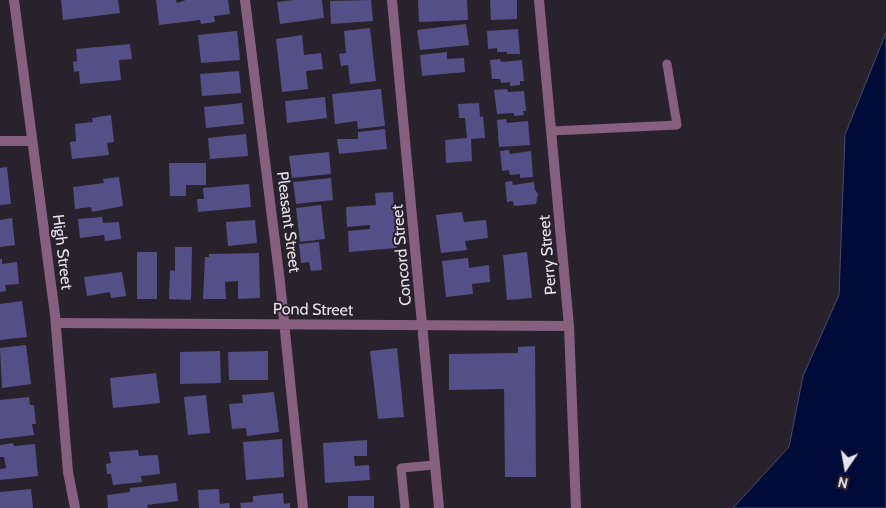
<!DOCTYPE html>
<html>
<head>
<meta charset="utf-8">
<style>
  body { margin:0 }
  #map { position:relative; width:886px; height:508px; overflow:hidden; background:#28222c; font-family:Cabin,sans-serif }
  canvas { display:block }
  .north { position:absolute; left:821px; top:443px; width:50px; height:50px; -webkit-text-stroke:4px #28222c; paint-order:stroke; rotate:192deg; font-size:14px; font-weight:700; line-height:20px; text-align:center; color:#e7e3ea }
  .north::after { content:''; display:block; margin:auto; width:18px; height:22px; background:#e7e3ea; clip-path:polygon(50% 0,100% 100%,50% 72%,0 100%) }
</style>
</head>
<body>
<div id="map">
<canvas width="886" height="508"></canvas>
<div class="north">N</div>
</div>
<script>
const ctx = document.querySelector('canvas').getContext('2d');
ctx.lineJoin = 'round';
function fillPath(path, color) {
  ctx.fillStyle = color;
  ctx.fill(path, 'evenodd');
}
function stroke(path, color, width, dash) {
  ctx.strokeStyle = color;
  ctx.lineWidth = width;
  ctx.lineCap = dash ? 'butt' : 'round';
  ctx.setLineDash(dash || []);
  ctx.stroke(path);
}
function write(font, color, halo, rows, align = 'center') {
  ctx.font = font + ' Cabin,sans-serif';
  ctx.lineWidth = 4;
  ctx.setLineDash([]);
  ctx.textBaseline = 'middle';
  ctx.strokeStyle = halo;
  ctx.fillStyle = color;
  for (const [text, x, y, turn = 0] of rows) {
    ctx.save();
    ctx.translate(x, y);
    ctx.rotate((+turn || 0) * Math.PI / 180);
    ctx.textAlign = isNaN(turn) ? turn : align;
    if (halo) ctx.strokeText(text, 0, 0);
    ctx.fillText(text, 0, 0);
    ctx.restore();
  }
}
const water = new Path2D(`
  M886 33V508H733L789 447 803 376 839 295 845 135Z`);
fillPath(water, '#000b38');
stroke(water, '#454c6d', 1);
fillPath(new Path2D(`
  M61 0H118L120 13 63 20Z
  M156 0H176L177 3 186 0H228L230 14 214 16 215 22 201 24 200 20 159 25Z
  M293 0H322L324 18 280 24 277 2Z
  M371 0 373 21 331 24 330 1Z
  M418 0H467L468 20 419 22Z
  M490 0H517V19L491 20Z
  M466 24 469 45 420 50 417 30Z
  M370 28 376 81 350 84 348 65 341 66 339 54 346 53 344 31Z
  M518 29 520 54H507V52H497V48L488 49 487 31Z
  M237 31 240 60 201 63 198 35Z
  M302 35 304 55 321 53 323 69 306 71 308 89 282 92 276 39Z
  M130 44 132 59 119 60 121 80 80 84 79 71 74 72 73 62 77 61 76 49Z
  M447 52V59L464 58 465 72 422 76 420 55Z
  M500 59 501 62 522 60 524 81H520V85L510 86V82L501 83 500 79H492L490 60Z
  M239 71 241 93 202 96 200 74Z
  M381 89 385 126 358 129 357 121 335 124 332 94Z
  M507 89 508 92 524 91 526 111H523L524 115 514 116V113L497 114 494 90Z
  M325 97 327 118 287 123 285 101Z
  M242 103 244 124 206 128 204 107Z
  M479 103 480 117 483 116 485 138 471 139 472 161 446 163 445 140 467 138 465 118H459L458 104Z
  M111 115 114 142 107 143 109 155 72 159 70 142 76 141 75 124 93 122 92 118Z
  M506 119 507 123 528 121 530 145 499 147 497 120Z
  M385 129 387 149 339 154 337 139H358V132Z
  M246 134 248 156 210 159 208 138Z
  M509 150 510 154 531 151 533 177 520 178V174L510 175 509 170 502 171 500 151Z
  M329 152 331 174 292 178 289 156Z
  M169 163H206V185H186V196H170Z
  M7 167 11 204 0 205V168Z
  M119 177 123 206 92 212 91 207 75 209 73 187 104 183 103 179Z
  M331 178 333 200 296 204 293 182Z
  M512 181 513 185 534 182 535 190 538 194 536 204 514 206 513 201 507 202 505 182Z
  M249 184 251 207 198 212 197 199H204L203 188Z
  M393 192 397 248 349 252 348 231 370 229V225L347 227 346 207 376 205 375 193Z
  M321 205 325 239 300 242 296 208Z
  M462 212 464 222 486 220 488 238 465 241 467 250 441 253 436 215Z
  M102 217 103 223 119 222 121 239 105 241 104 235 80 238 78 219Z
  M12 218 15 245 0 247V220Z
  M255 220 257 243 228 246 226 222Z
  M319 242 322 270 311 271 309 262 301 263 299 244Z
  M175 247H192L191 300 169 299 170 270 175 271Z
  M137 252H157V299H137Z
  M527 252 532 298 507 300 503 255Z
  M259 253 260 298 238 299V281L225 282 226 299H203L205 257H209V254Z
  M468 258 469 268 489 265 490 282 472 284 473 294 446 297 442 261Z
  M0 259H2V264L17 262 19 284 5 285 6 291 0 292Z
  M122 272 126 296 111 298 110 292 87 296 84 277Z
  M22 301 27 337 0 340V304Z
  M26 345 31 384 2 388 0 348Z
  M535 346 536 477H505L504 389 449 390V354L518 353V347Z
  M397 348 404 417 378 419 370 351Z
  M220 351 221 383 180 384V352Z
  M268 351V380H229L228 352Z
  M156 373 160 403 113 408 110 378Z
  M274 392 279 432 247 436 246 428 232 429 229 404 243 403 242 395Z
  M206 395 210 433 188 435 184 397Z
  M29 397 30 405H34L36 424H32L34 435 0 439V400Z
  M282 439 284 477 246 480 243 442Z
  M367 440V456H354L355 466 369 465 370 480 325 483 323 443Z
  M13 443 14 446 35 444 38 476 0 480V469L6 468 4 457H0V445Z
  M138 450 139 456 158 455 160 474 141 476 142 482 113 485 111 474H107L106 464 111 463 109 452Z
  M176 483 178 501 147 505 148 508H108L107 495 130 492V488Z
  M31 489 33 508H0V492Z
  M219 489 220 504 229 503 230 508H199L198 490Z
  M283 493 284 504 290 503V508H241L240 503 253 502V496Z
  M348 496H374V508H348Z`), '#554f87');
stroke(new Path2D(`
  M552 131 677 125 667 64
  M405 508 401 468 435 465`), '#87607e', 9);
stroke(new Path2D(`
  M245 0 280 282 303 508
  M392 0 439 508
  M539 0 569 326 576 508
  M0 141H32
  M56 323 569 326`), '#87607e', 10);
stroke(new Path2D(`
  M14 0 55 315 68 472 75 508`), '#87607e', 10);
write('16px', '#e7e3ea', '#28222c', [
  ["Pleasant Street",288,222,83],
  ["High Street",62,252,83],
  ["Concord Street",402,255,-95],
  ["Perry Street",548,255,-95],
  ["Pond Street",313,310,1]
]);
</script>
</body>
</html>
